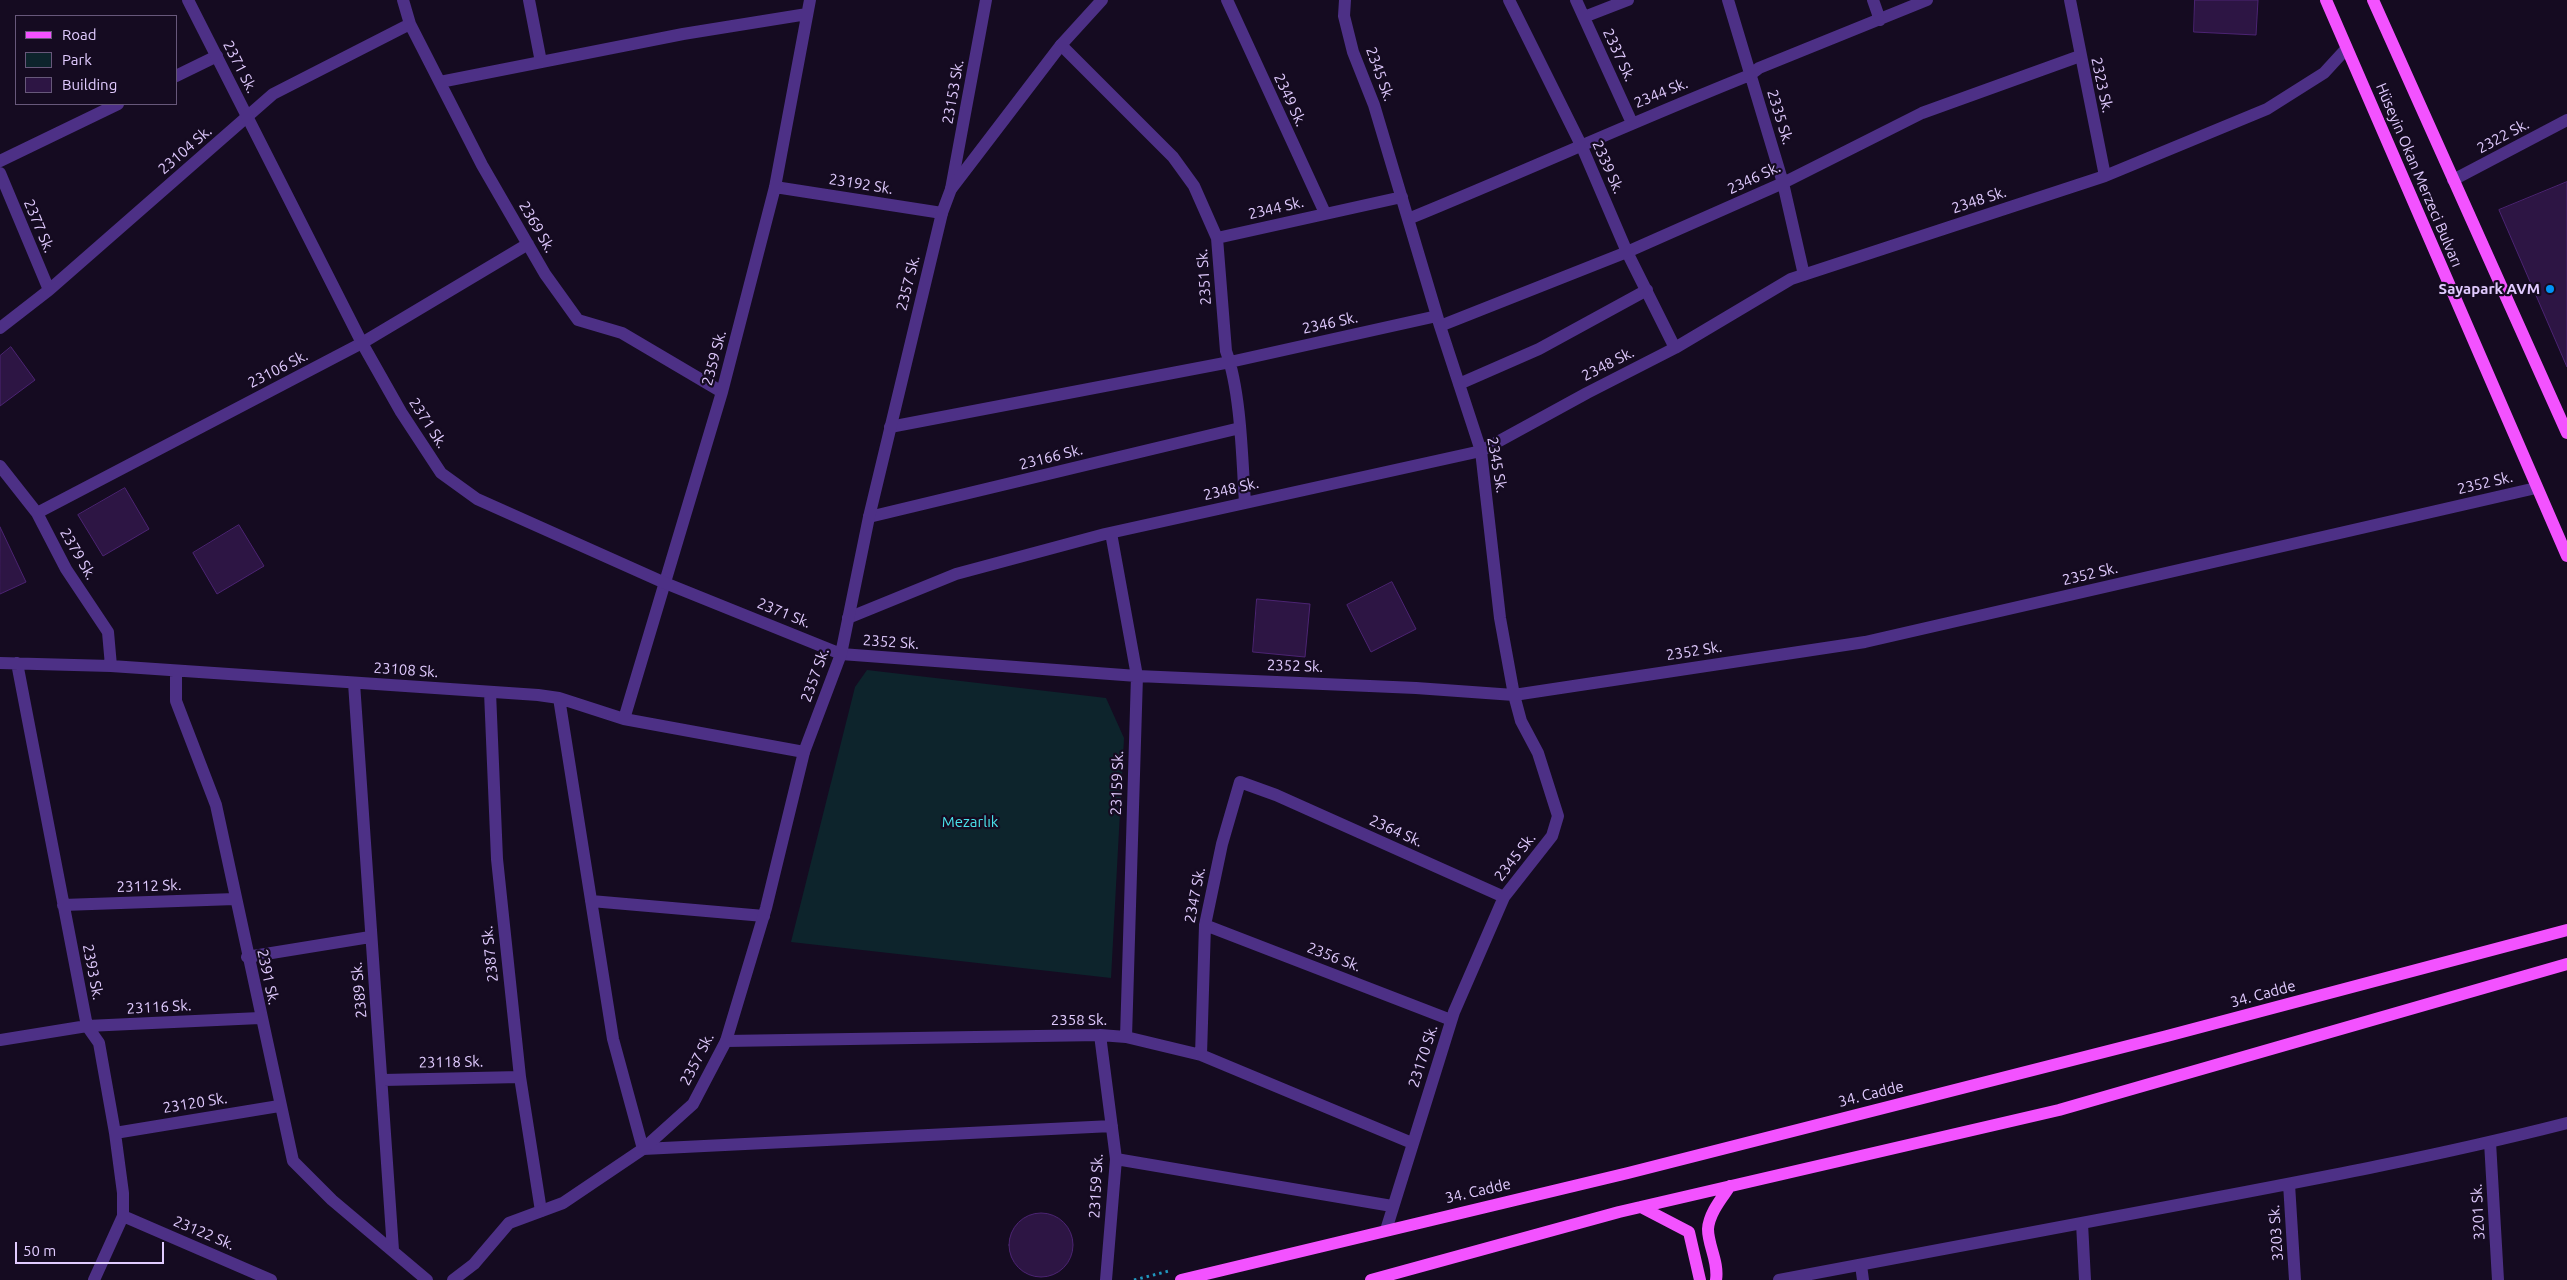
<!DOCTYPE html>
<html>
<head>
<meta charset="utf-8">
<style>
  body { margin:0 }
  #map { position:relative; width:2567px; height:1280px; overflow:hidden; background:#150b21; font-family:Ubuntu,sans-serif }
  canvas { display:block }
  .legend { position:absolute; left:15px; top:15px; width:162px; height:90px; box-sizing:border-box; background:#150b21; border:1px solid #67587a; margin:0; padding:6px 9px; list-style:none; font-size:15px; color:#e1cbff }
  .legend li { display:flex; align-items:center; gap:10px; height:25px }
  .legend b { width:25px; border:1px solid #67587a }
  .scale { position:absolute; left:15px; top:1242px; width:149px; height:22px; box-sizing:border-box; border:2px solid #e1cbff; border-top:0; padding-left:6px; font-size:15px; line-height:18px; white-space:nowrap; color:#e1cbff; -webkit-text-stroke:4px #150b21; paint-order:stroke }
</style>
</head>
<body>
<div id="map">
<canvas width="2567" height="1280"></canvas>
<ul class="legend">
<li><b style="height:6px;background:#f352ff"></b>Road</li>
<li><b style="height:14px;background:#0d242c"></b>Park</li>
<li><b style="height:14px;background:#2d1544"></b>Building</li>
</ul>
<div class="scale">50 m</div>
</div>
<script>
const ctx = document.querySelector('canvas').getContext('2d');
ctx.lineJoin = 'round';
function fillPath(path, color) {
  ctx.fillStyle = color;
  ctx.fill(path, 'evenodd');
}
function stroke(path, color, width, dash) {
  ctx.strokeStyle = color;
  ctx.lineWidth = width;
  ctx.lineCap = dash ? 'butt' : 'round';
  ctx.setLineDash(dash || []);
  ctx.stroke(path);
}
function write(font, color, halo, rows, align = 'center') {
  ctx.font = font + ' Ubuntu,sans-serif';
  ctx.lineWidth = 4.5;
  ctx.setLineDash([]);
  ctx.textBaseline = 'middle';
  ctx.strokeStyle = halo;
  ctx.fillStyle = color;
  for (const [text, x, y, turn = 0] of rows) {
    ctx.save();
    ctx.translate(x, y);
    ctx.rotate((+turn || 0) * Math.PI / 180);
    ctx.textAlign = isNaN(turn) ? turn : align;
    if (halo) ctx.strokeText(text, 0, 0);
    ctx.fillText(text, 0, 0);
    ctx.restore();
  }
}
fillPath(new Path2D(`
  M867 670 1106 698 1124 738 1111 978 791 942 855 687Z`), '#0d242c');
const building = new Path2D(`
  M2195 0H2258L2256 35 2194 32Z
  M2567 182V367L2499 210Z
  M11 347 35 380 0 406V356Z
  M125 488 149 529 103 556 78 515Z
  M239 525 264 566 217 594 193 553Z
  M0 527 26 582 0 594Z
  M1392 582 1416 629 1371 652 1347 605Z
  M1257 599 1310 604 1305 657 1253 652Z
  M1009 1245a32 32 0 1 1 64 0a32 32 0 1 1-64 0Z`);
fillPath(building, '#2d1544');
stroke(building, '#4c2473', 1);
stroke(new Path2D(`
  M1134 1280 1169 1271`), '#2097be', 3, [2.5, 4]);
stroke(new Path2D(`
  M403 0 410 24 482 165 545 274 578 320 622 333 722 392
  M529 0 541 62
  M1227 0 1325 213
  M1345 0 1344 16 1353 52 1374 105 1440 326 1481 451 1500 618 1514 695 1521 721 1538 753 1558 816 1552 836 1504 897 1454 1012 1386 1230
  M1509 0 1582 147 1627 252 1675 348
  M1576 0 1632 123
  M1728 0 1783 183 1804 275
  M1873 0 1880 20
  M2070 0 2105 176
  M1584 17 1628 0
  M1061 45 1173 157 1194 186 1217 238 1226 351C1241 392 1242 458 1245 503
  M176 76 217 56
  M440 82 683 34 807 14
  M0 161 118 104
  M0 173 49 290
  M2453 180 2567 120
  M775 187 942 213
  M951 189 986 0
  M1408 219C1523 172 1635 121 1750 75L1759 68 1927 0
  M1217 238 1402 197
  M1440 326 1627 252 1783 183 1922 113 2080 56
  M0 328 49 290 273 94 410 24
  M1459 384 1539 349 1647 290
  M890 427 1230 362 1437 316
  M0 466 37 513 66 569 108 632 111 666
  M37 513 362 343 528 244
  M869 517 1240 428
  M1111 533 1137 676 1126 1037
  M848 618 956 574 1105 534 1481 451 1587 393 1675 348 1791 279 2105 176 2267 109 2324 73 2346 49
  M841 654 1137 676 1416 688 1514 695 1865 642 2536 488
  M0 663 111 666 538 695 559 698 624 719 804 752
  M17 663 87 1026 99 1043 115 1133 123 1193V1216L94 1280
  M176 672V701L216 805 293 1161 332 1200 427 1280
  M354 683 393 1250
  M490 692 497 859 520 1077 541 1211
  M559 698 613 1039 643 1149 1112 1126
  M624 719 722 392 775 187 810 0
  M591 901 764 916
  M63 905 235 899
  M1205 925 1451 1020
  M247 957 370 937
  M1100 1035 1116 1159 1106 1280
  M0 1040 87 1026 260 1018
  M726 1041 1100 1035 1126 1037 1201 1055 1412 1143
  M1201 1055 1205 925 1222 844 1240 782 1276 795 1504 897
  M383 1080 520 1077
  M115 1133 279 1106
  M2490 1142 2498 1280
  M1116 1159 1392 1206
  M2289 1184 2295 1280
  M123 1216 271 1280
  M2082 1223 2085 1280
  M1861 1265 1863 1280
  M1779 1280C1915 1255 2051 1229 2188 1203 2315 1179 2442 1155 2567 1123`), '#4d3086', 12);
stroke(new Path2D(`
  M188 0 362 343 401 412 441 473 477 499 665 583 841 654
  M453 1280 474 1264 509 1223 563 1203 643 1149 693 1104 726 1041 766 908 804 752 841 654 869 517 942 213 951 189 1061 45 1102 0`), '#4d3086', 12);
stroke(new Path2D(`
  M2326 0 2567 556
  M2373 0 2567 433
  M1641 1207 1689 1232 1700 1280
  M1181 1280 1628 1173 2167 1036 2567 930
  M1371 1280 1619 1212 2059 1110 2567 964
  M1716 1280C1719 1262 1708 1246 1708 1229 1709 1213 1722 1198 1730 1186`), '#f352ff', 12);
for (const [x, y, r, color] of [
  [2550,289,5,"#0093f6"]
]) {
  const dot = new Path2D();
  dot.arc(x, y, r, 0, 2 * Math.PI);
  ctx.fillStyle = color;
  ctx.fill(dot);
  stroke(dot, '#150b21', 2);
}
write('15px', '#e1cbff', '#150b21', [
  ["2337 Sk.",1619,55,65],
  ["2371 Sk.",240,67,63],
  ["2345 Sk.",1380,74,70],
  ["2323 Sk.",2102,85,78],
  ["23153 Sk.",953,92,-80],
  ["2344 Sk.",1661,93,-22],
  ["2349 Sk.",1290,100,65],
  ["2335 Sk.",1780,117,73],
  ["2322 Sk.",2503,136,-28],
  ["23104 Sk.",185,150,-41],
  ["2339 Sk.",1608,167,66],
  ["Hüseyin Okan Merzeci Bulvarı",2419,175,67],
  ["2346 Sk.",1754,178,-25],
  ["23192 Sk.",861,184,9],
  ["2348 Sk.",1979,200,-18],
  ["2344 Sk.",1276,208,-13],
  ["2377 Sk.",39,226,67],
  ["2369 Sk.",537,227,60],
  ["2351 Sk.",1204,277,-94],
  ["2357 Sk.",908,283,-76],
  ["2346 Sk.",1330,323,-12],
  ["2359 Sk.",714,358,-75],
  ["2348 Sk.",1608,364,-27],
  ["23106 Sk.",278,369,-27],
  ["2371 Sk.",428,423,57],
  ["23166 Sk.",1051,457,-14],
  ["2345 Sk.",1497,465,80],
  ["2352 Sk.",2485,483,-13],
  ["2348 Sk.",1231,489,-13],
  ["2379 Sk.",78,554,60],
  ["2352 Sk.",2090,574,-13],
  ["2371 Sk.",784,613,22],
  ["2352 Sk.",891,642,4],
  ["2352 Sk.",1694,651,-9],
  ["2352 Sk.",1295,666,2],
  ["23108 Sk.",406,670,4],
  ["2357 Sk.",815,675,-70],
  ["23159 Sk.",1117,783,-88],
  ["2364 Sk.",1396,831,24],
  ["2345 Sk.",1515,857,-52],
  ["23112 Sk.",149,886,-2],
  ["2347 Sk.",1195,895,-79],
  ["2387 Sk.",490,954,-96],
  ["2356 Sk.",1334,957,21],
  ["2393 Sk.",93,972,79],
  ["2391 Sk.",268,977,78],
  ["2389 Sk.",359,990,-95],
  ["34. Cadde",2263,994,-15],
  ["23116 Sk.",159,1007,-3],
  ["2358 Sk.",1079,1020],
  ["23170 Sk.",1423,1056,-72],
  ["2357 Sk.",697,1059,-63],
  ["23118 Sk.",451,1062,-1],
  ["34. Cadde",1871,1094,-14],
  ["23120 Sk.",195,1103,-9],
  ["23159 Sk.",1096,1186,-87],
  ["34. Cadde",1478,1191,-13],
  ["3201 Sk.",2478,1212,-93],
  ["23122 Sk.",204,1233,23],
  ["3203 Sk.",2276,1233,-94]
]);
write('bold 15px', '#e1cbff', '#150b21', [
  ["Sayapark AVM",2540,289]
], 'right');
write('15px', '#4ae3ec', '#150b21', [
  ["Mezarlık",970,822]
]);
</script>
</body>
</html>
